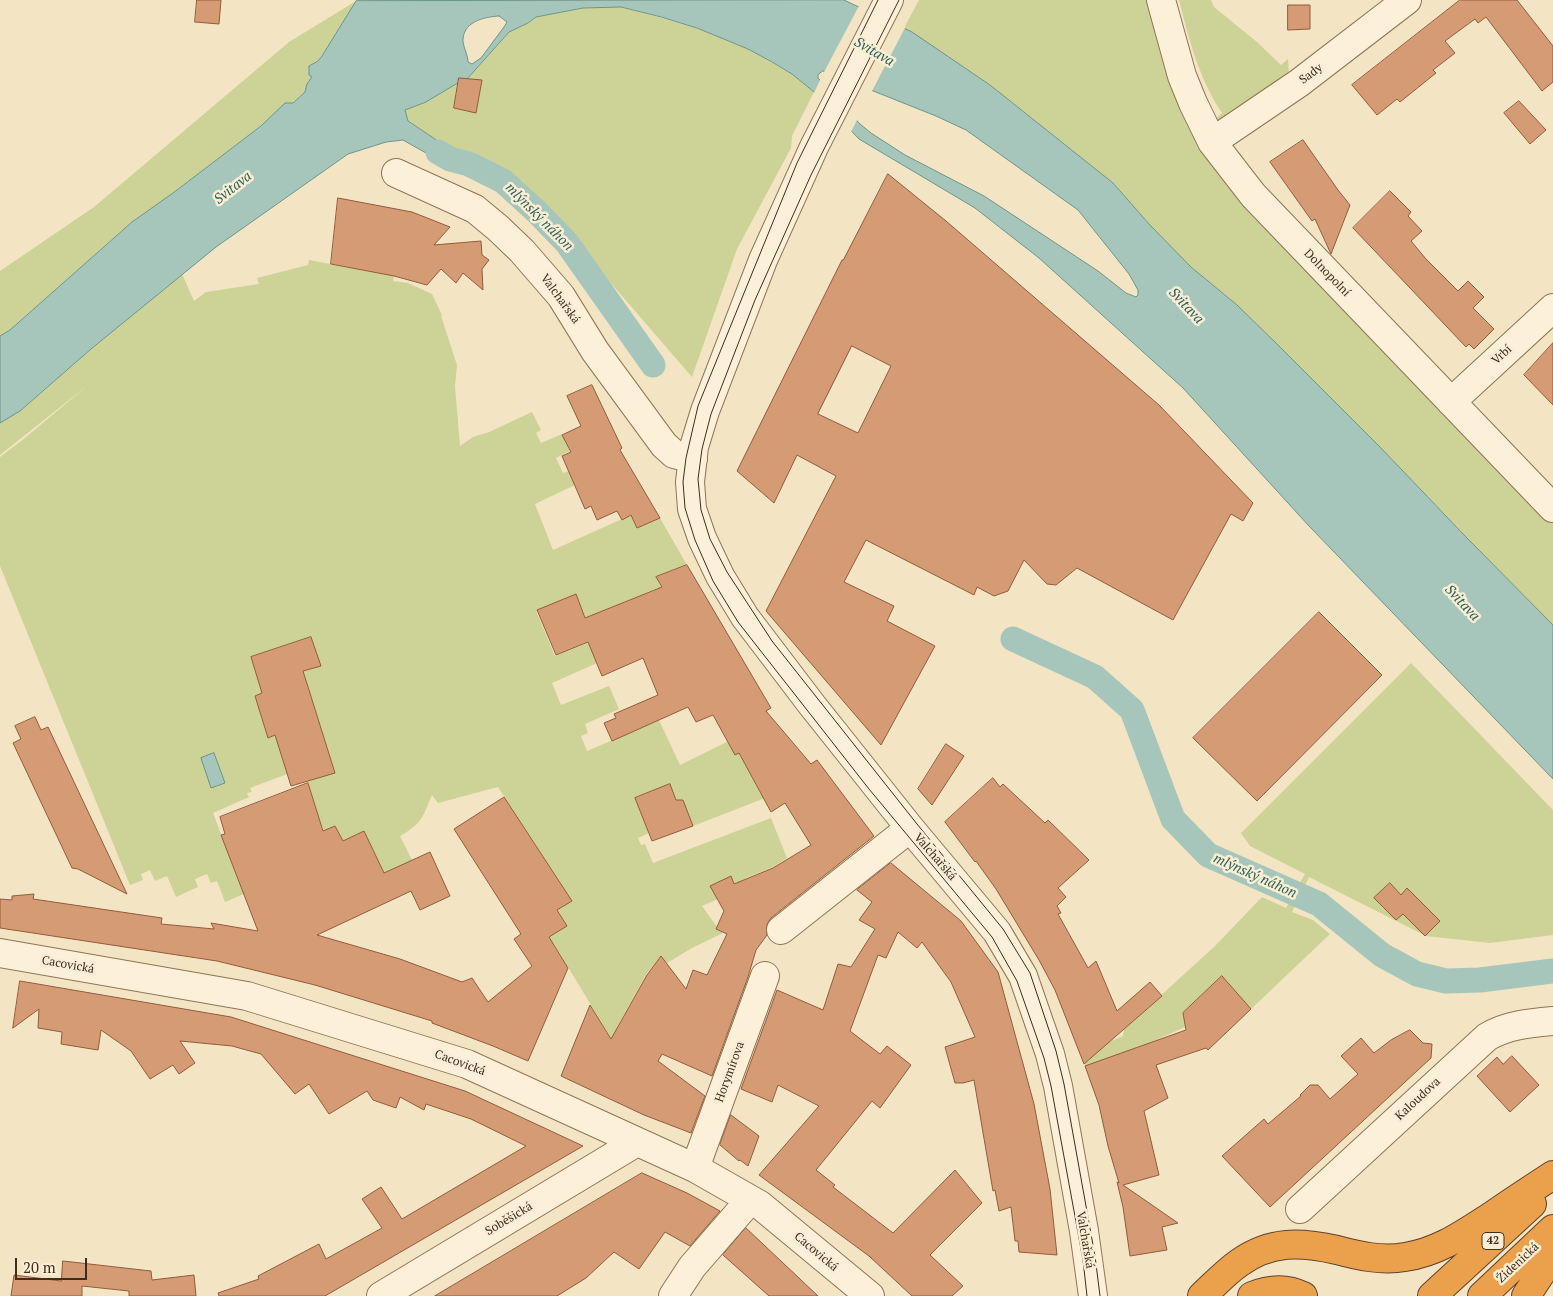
<!DOCTYPE html>
<html>
<head>
<meta charset="utf-8">
<style>
  body { margin:0 }
  #map { position:relative; width:1553px; height:1296px; overflow:hidden; background:#f3e4c4; font-family:"PT Serif",serif }
  canvas { display:block }
  .scale { position:absolute; left:15px; top:1258px; width:72px; height:22px; box-sizing:border-box; border:2px solid #3e2d1d; border-top:0; padding-left:6px; font-size:15px; line-height:18px; white-space:nowrap; color:#3e2d1d; -webkit-text-stroke:4px #f9eed4; paint-order:stroke }
</style>
</head>
<body>
<div id="map">
<canvas width="1553" height="1296"></canvas>
<div class="scale">20 m</div>
</div>
<script>
const ctx = document.querySelector('canvas').getContext('2d');
ctx.lineJoin = 'round';
function fillPath(path, color) {
  ctx.fillStyle = color;
  ctx.fill(path, 'evenodd');
}
function stroke(path, color, width, dash) {
  ctx.strokeStyle = color;
  ctx.lineWidth = width;
  ctx.lineCap = dash ? 'butt' : 'round';
  ctx.setLineDash(dash || []);
  ctx.stroke(path);
}
function write(font, color, halo, rows, align = 'center') {
  ctx.font = font + ' "PT Serif",serif';
  ctx.lineWidth = 5;
  ctx.setLineDash([]);
  ctx.textBaseline = 'middle';
  ctx.strokeStyle = halo;
  ctx.fillStyle = color;
  for (const [text, x, y, turn = 0] of rows) {
    ctx.save();
    ctx.translate(x, y);
    ctx.rotate((+turn || 0) * Math.PI / 180);
    ctx.textAlign = isNaN(turn) ? turn : align;
    if (halo) ctx.strokeText(text, 0, 0);
    ctx.fillText(text, 0, 0);
    ctx.restore();
  }
}
fillPath(new Path2D(`
  M919 0H1148L1258 214 1553 522V625L1466 537 1380 447 1278 345 1237 305 1191 267 1149 224 1113 183 990 85 904 28Z
  M1179 0H1211L1214 7 1257 42 1281 65 1288 59 1289 76 1222 121H1213L1222 113C1199 79 1189 39 1179 0Z
  M356 1 322 56 318 61 309 66 313 76 307 85 305 92 292 103 285 104 261 126 173 193 132 222 10 330 0 336V271L94 207 289 42Z
  M621 7 697 28 748 49 792 74 814 92 792 136 791 148 737 249 692 377 558 222 509 172 471 158 453 153 432 137 408 121 404 110 426 102 459 82 476 112 482 81 467 79 509 32 528 23 536 17 583 8Z
  M309 260 394 276 393 281 408 283 432 294 442 315 441 316 457 365 455 386 460 446 473 437 489 432 532 412 541 430 536 433 541 443 562 434 570 451 556 458 563 473 572 470 579 483 535 504 553 550 631 515 660 518 687 565 656 577 663 590 658 592 655 589 598 613 592 617 588 625 575 594 536 611 555 656 600 638 597 663 552 683 561 705 609 686 619 709 585 724 588 733 581 736 587 751 659 720 680 765 745 733 754 781 762 796 810 765 765 798 693 826 683 800H676L670 785 636 798 649 833 638 838 641 845 645 844 653 863 771 818 787 858 773 867 746 878 729 894 702 906 717 927 716 929 723 933 692 948 667 963 660 957 647 973 617 1027 624 1031 619 1041 611 1038 554 944 543 950 538 943 567 926 558 910 572 901 498 787 438 803 432 795C422 818 423 823 400 836L414 864 384 878 368 845 370 844 364 831 351 837 344 843 335 826 324 831 311 797 312 796 308 781 335 772 303 671 320 665 311 637 251 657 262 693 255 696 268 738 275 735 287 774 250 788 252 792 247 793 249 797 213 813 244 894 225 902 217 881 211 883 207 874 195 879 198 887 176 897 167 876 155 881 150 870 141 874 143 880 130 885 0 566V457L25 438 88 385 0 455V423L20 411 91 349 182 274 194 301 206 292 259 284 257 278 308 265Z
  M1411 663 1553 810V935L1490 943 1426 936 1309 877 1292 912 1313 920 1330 934 1208 1050 1185 1027 1154 1041 1086 1067 1080 1054 1123 1036 1124 1029 1215 946 1262 897 1286 908 1305 874 1250 846 1241 833Z`), '#cdd396');
const water = new Path2D(`
  M844 0 912 32 990 85 1113 183 1149 224 1191 267 1237 305 1278 345 1380 447 1466 537 1553 625V779L1309 526 1183 388 1039 258 975 208 859 139 814 92 792 74 772 62 748 49 697 28 661 17 621 7 583 8 536 17 528 23 509 32 467 79 456 84 426 102 405 110 408 121 432 137 453 153 471 158 466 169 449 166 403 140 386 142 348 154 216 247 91 349 20 411 0 423V336L10 330 132 222 173 193 261 126 285 103H293L305 92 307 84 312 77 309 75V66L318 61 322 56 356 1ZM499 16 507 22 504 27 481 58 472 64 468 62C468 55 464 49 463 42 462 22 483 17 499 16ZM823 71 936 116 966 130 1078 210 1129 274 1138 290V295L1136 297 1126 293 1098 271 984 196 905 155 871 133 860 124 818 78V75Z
  M214 753 225 783 211 788 201 758Z`);
fillPath(water, '#a6c6bc');
stroke(water, '#6b958a', 1);
fillPath(new Path2D(`
  M860 4 906 26 871 93 823 74Z
  M821 78 858 118 850 134 813 95Z`), '#f3e4c4');
stroke(new Path2D(`
  M438 152 450 159 469 164 503 181 537 212 567 243 653 365
  M1013 639 1095 677 1132 710 1173 819 1208 855 1319 904 1382 955 1417 974 1446 981 1480 980 1553 971`), '#a6c6bc', 25);
const building = new Path2D(`
  M197 0H221L219 24 195 22Z
  M1460 0H1517L1553 46V82L1542 91 1486 17 1478 23 1475 19 1445 41 1455 53 1433 70 1436 73 1400 102 1397 99 1377 115 1352 85Z
  M1288 5H1310V29L1288 30Z
  M459 78 482 80 476 113 454 108Z
  M1519 101 1546 130 1530 144 1504 113Z
  M1303 140 1338 190 1350 205 1331 254 1315 219 1312 221 1270 162Z
  M888 174 946 221 1159 405 1253 503 1243 521 1231 514 1173 620 1077 568 1056 585 1047 584 1024 560 1008 591 994 596 977 587 974 595 866 540 844 582 894 606 887 621 935 646 881 745 766 611 836 476 797 455 774 503 737 471 842 260H843ZM852 346 891 366 858 433 818 414Z
  M1390 191 1411 212 1408 216 1422 231 1411 241 1426 259 1458 291 1468 281 1484 297 1473 308 1494 329 1474 349 1469 344 1466 347 1353 228Z
  M338 198 412 212 450 227 434 245 481 241 482 255 489 260 482 269 483 290 463 273 456 283 441 269 427 285 394 276 331 264Z
  M1553 343V405L1524 375Z
  M592 385 622 448 620 450 660 518 637 528 631 515 622 520 617 511 597 520 591 506 585 509 562 456 571 452 562 435 581 426 567 396Z
  M687 565 771 708 766 711 811 764 817 760 874 836 771 918 767 924V935L756 950 748 977 712 1076 662 1054 658 1061 705 1096 691 1133 644 1115 561 1076 590 1005 611 1039 647 975 661 956 686 989 693 970 707 975 727 934 716 929 724 911 710 886 731 876 734 884 773 868 811 845 785 803 771 812 739 753 735 755 713 715 696 722 688 707 612 741 604 723 616 718 614 714 658 695 643 658 602 676 588 642 556 655 537 610 576 594 585 618 662 587 656 577Z
  M1319 612 1382 675 1257 801 1193 738Z
  M311 637 321 666 303 671 335 773 291 786 275 735 268 738 255 696 262 693 251 657Z
  M35 717 41 730 48 727 127 894 78 869 72 868 13 743 21 739 15 726Z
  M946 744 964 756 932 805 918 789Z
  M993 778 1000 787 1003 784 1045 823 1048 820 1089 860 1058 888 1066 897 1057 906 1061 913 1058 914 1088 968 1096 961 1117 1011 1150 982 1162 996 1084 1064 1055 990 1039 960 996 889 976 861 975 862 945 822Z
  M308 783 323 831 335 826 343 841 364 831 384 873 430 852 450 896 420 910 411 891 317 935 400 959 462 982 472 978 488 1002 532 966 514 939 521 934 454 829 504 797 572 901 557 910 567 926 549 937 568 968 528 1061 493 1046 432 1023V1021L315 985 217 961 0 928V899L12 900V896L34 894 33 899 162 918 161 924 214 929 211 923 258 931 221 835 225 834 220 817Z
  M670 784 676 800H683L693 826 652 841 635 798Z
  M891 863 961 921 998 972 1034 1104 1050 1189 1057 1255 1019 1252 1018 1241H1015L1011 1207 999 1211 995 1190 993 1191 974 1080 963 1083H955L945 1047 975 1037 951 982 922 942 917 948 898 932 886 958 878 955 850 1031 880 1054 887 1046 911 1065 880 1108 872 1101 816 1170 835 1185 833 1187 893 1233 955 1170 982 1203 930 1255 963 1286 952 1296H912L869 1256 759 1175 819 1106 778 1085 772 1102 741 1089 777 990 823 1010 838 964 851 967 875 929 859 920 872 902 857 890Z
  M1390 883 1401 895 1407 888 1440 921 1425 936 1403 914 1396 920 1374 898Z
  M1222 976 1251 1009 1208 1050 1206 1048 1156 1065 1168 1098 1144 1111 1159 1175 1123 1185 1178 1223 1162 1227 1167 1250 1130 1256 1123 1207 1117 1182 1119 1183 1108 1146 1099 1105 1085 1066 1186 1030 1183 1013Z
  M20 981 231 1017 465 1091 583 1146 325 1296H219L218 1293 259 1279 258 1276 319 1244 326 1259 382 1228 362 1199 381 1187 402 1219 526 1146 471 1119 426 1104 424 1110 400 1097 396 1108 373 1100 367 1091 329 1114 309 1084 295 1094 261 1054 232 1046 180 1041 195 1063 179 1074 173 1065 150 1079 131 1051 101 1030 98 1050 61 1044 62 1032 38 1028 39 1009 13 1028Z
  M1410 1030 1423 1043 1432 1044 1431 1058 1270 1207 1222 1156 1264 1119 1268 1124 1301 1096 1300 1095 1310 1085H1318L1330 1099 1358 1074 1341 1056 1361 1038 1374 1053 1391 1040Z
  M1512 1056 1539 1085 1510 1112 1477 1076 1497 1057 1503 1064Z
  M731 1115 759 1136 748 1166 740 1160 739 1161 720 1145Z
  M642 1173 687 1193 720 1211 690 1246 665 1232 639 1269 614 1252 586 1278 557 1296H435Z
  M746 1228 818 1296H769L723 1255Z
  M63 1261 151 1271 152 1280 194 1275 196 1296H129V1291L82 1286V1296H11L14 1275 61 1281Z`);
fillPath(building, '#d59b75');
stroke(building, '#925b3b', 1);
const minor = new Path2D(`
  M889 0 814 147 763 260 705 411 694 447 690 482 692 509 702 538 720 576 745 617 812 705 910 828 997 932 1023 976 1050 1054 1058 1086 1084 1231 1093 1296
  M1161 0 1182 76 1193 103 1212 142 1253 195 1553 508
  M1212 142 1299 83 1407 0
  M396 173 475 209 498 228 522 251 561 296 595 351 664 445 674 454 693 459
  M1451 402 1553 308
  M781 930 910 828
  M0 953 247 996 467 1064 695 1168 760 1205 870 1296
  M695 1168 765 976
  M1300 1209 1487 1037C1507 1025 1530 1023 1553 1021
  M381 1296 637 1142
  M673 1296 692 1267 750 1200`);
const highway = new Path2D(`
  M1202 1296C1214 1285 1226 1272 1239 1263 1271 1240 1301 1242 1337 1250 1359 1256 1382 1261 1405 1257 1439 1252 1465 1233 1493 1215 1513 1201 1533 1188 1553 1175
  M1252 1296C1269 1289 1285 1287 1303 1296
  M1432 1296 1532 1204
  M1482 1296 1553 1229
  M1526 1296 1553 1255`);
stroke(minor, '#907458', 30);
stroke(highway, '#5e422c', 30);
stroke(minor, '#fcf1d8', 28);
stroke(highway, '#eba14c', 28);
stroke(new Path2D(`
  M878 0 797 163 698 406 686 458 683 482 685 508 695 540 713 581 738 622 869 789 992 937 1017 981 1044 1058 1051 1086 1083 1260 1087 1296
  M899 0 811 175 755 300 711 414 702 449 698 479 701 510 710 539 727 572 772 641 917 824 1003 929 1030 973 1056 1051 1064 1084 1095 1256 1100 1296`), '#3e2d1d', 1);
for (const [x, y, w] of [
  [1493,1241,22]
]) {
  const box = new Path2D();
  box.roundRect(x - w / 2, y - 8.5, w, 17, 4);
  ctx.fillStyle = '#f9eed4';
  ctx.fill(box);
  stroke(box, '#3e2d1d', 1);
}
write('bold 11px', '#3e2d1d', null, [
  ["42",1493,1241]
]);
write('12px', '#3e2d1d', '#f9eed4', [
  ["Sady",1311,74,-37],
  ["Dolnopolní",1327,273,46],
  ["Valchařská",560,299,54],
  ["Vrbí",1502,355,-43],
  ["Valchařská",935,857,49],
  ["Cacovická",68,965,10],
  ["Cacovická",460,1063,20],
  ["Horymírova",730,1072,-70],
  ["Kaloudova",1418,1099,-43],
  ["Soběšická",509,1219,-31],
  ["Valchařská",1085,1240,80],
  ["Cacovická",816,1252,40],
  ["Židenická",1518,1263,-43]
]);
write('italic 14px', '#2b605b', '#f9eed4', [
  ["Svitava",874,52,30],
  ["Svitava",233,188,-38],
  ["mlýnský náhon",539,217,45],
  ["Svitava",1186,306,47],
  ["Svitava",1462,603,47],
  ["mlýnský náhon",1255,876,24]
]);
</script>
</body>
</html>
